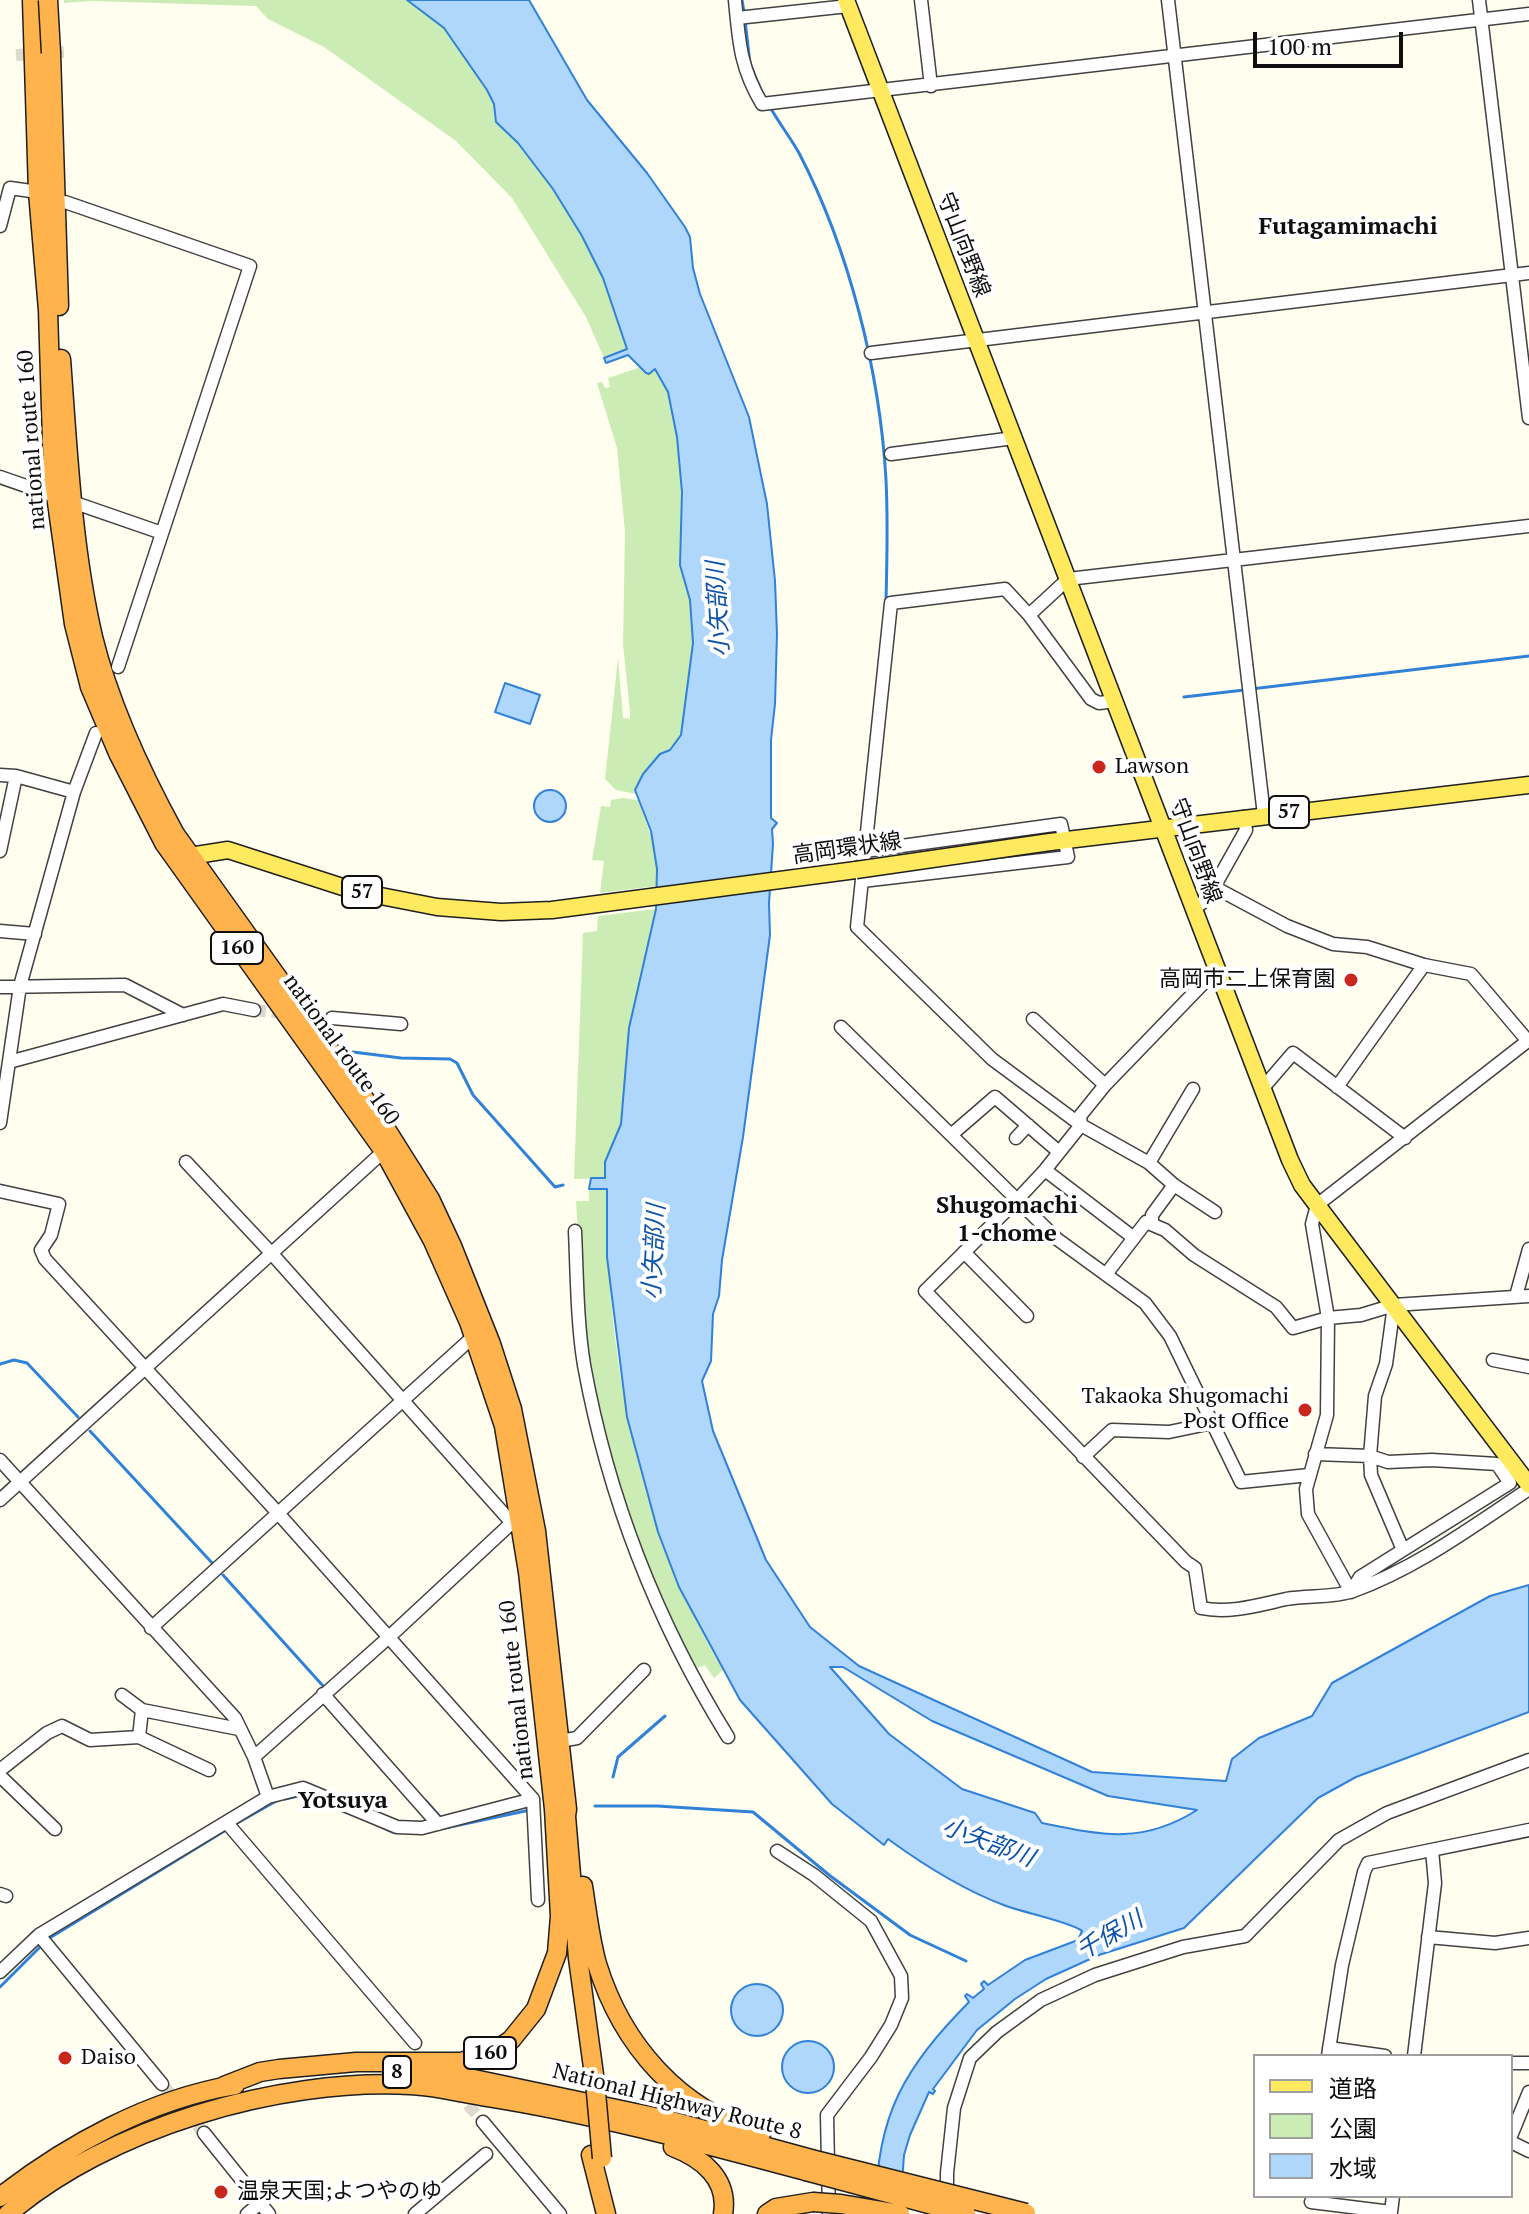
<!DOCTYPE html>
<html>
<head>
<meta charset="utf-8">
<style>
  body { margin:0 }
  #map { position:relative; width:1529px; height:2214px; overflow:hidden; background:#fffeef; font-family:"PT Serif","Noto Sans JP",serif }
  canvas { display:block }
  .legend { position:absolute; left:1253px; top:2054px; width:260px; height:144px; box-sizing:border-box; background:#fff; border:2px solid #9f9f9f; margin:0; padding:10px 14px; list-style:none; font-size:24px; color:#0e0e0e }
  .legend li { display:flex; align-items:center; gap:16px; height:40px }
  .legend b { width:40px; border:2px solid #9f9f9f }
  .scale { position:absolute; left:1253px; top:32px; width:150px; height:36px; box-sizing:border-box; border:4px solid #0e0e0e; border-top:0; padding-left:10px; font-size:24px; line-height:28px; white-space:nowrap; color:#0e0e0e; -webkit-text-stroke:6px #fff; paint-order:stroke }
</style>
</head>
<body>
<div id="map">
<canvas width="1529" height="2214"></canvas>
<ul class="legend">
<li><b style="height:10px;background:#ffea5f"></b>道路</li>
<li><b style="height:22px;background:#cbedb5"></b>公園</li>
<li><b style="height:22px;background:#afd6fb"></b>水域</li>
</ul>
<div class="scale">100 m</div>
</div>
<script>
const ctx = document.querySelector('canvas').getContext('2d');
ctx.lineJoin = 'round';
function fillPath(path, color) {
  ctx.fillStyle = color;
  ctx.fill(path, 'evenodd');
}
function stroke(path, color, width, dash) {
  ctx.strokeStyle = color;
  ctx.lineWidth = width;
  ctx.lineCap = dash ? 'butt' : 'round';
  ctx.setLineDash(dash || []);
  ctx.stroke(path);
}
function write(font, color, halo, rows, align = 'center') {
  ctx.font = font + ' "PT Serif","Noto Sans JP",serif';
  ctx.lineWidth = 8;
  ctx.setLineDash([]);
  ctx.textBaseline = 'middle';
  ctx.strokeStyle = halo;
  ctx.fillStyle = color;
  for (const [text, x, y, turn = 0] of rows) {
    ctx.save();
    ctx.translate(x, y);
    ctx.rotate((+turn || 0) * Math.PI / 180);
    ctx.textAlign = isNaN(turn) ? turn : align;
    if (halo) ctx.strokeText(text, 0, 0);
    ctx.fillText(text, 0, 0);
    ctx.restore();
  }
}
fillPath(new Path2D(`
  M64 0H407L444 28 486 90 494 104 496 122 518 143 553 189 582 236 603 278 627 350 604 358 586 317 512 198 456 141 324 47 268 19 256 6 90 1 64 3Z
  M641 367 646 373 654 368 668 393 677 437 682 492 680 565 690 600 693 642 681 735 670 750 660 754 635 790 637 794 616 790 605 779 618 658 623 718 630 719V712L623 644 625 532 617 448 597 383 602 382 605 388 610 387 608 378Z
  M622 798 638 800C650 832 658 850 657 886L600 893 604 861 592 860 601 806 610 807 611 800Z
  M656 909 629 1028 621 1124 605 1162V1178L574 1179 583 933 597 931 598 916Z
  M589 1189H607C606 1356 637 1525 723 1670L714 1678 705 1665 692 1670 649 1579 612 1465 590 1371 583 1317 576 1201H589Z`), '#cbedb5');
const water = new Path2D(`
  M407 0H529L587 100 647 173 685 227 690 237 693 268 700 294 749 417 767 504 775 581 777 634 775 704 771 740V818L777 823 772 829 773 844 769 903 770 935 743 1137 722 1260 719 1296 713 1314 711 1361 702 1381 713 1431 766 1560 810 1627 859 1666 1092 1772 1226 1781 1232 1759 1259 1738 1312 1716 1332 1683 1490 1596 1529 1585V1712L1356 1777 1318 1798 1184 1928 1099 1955 1046 1979 1015 1999 977 2030 933 2089 935 2091 933 2094 929 2092 910 2135 904 2155 900 2211 876 2208C876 2115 905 2067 969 2002L965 1996 967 1994 973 1998 984 1989 981 1984 984 1981 988 1985 1025 1960 1078 1940 1082 1931C1074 1923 1022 1912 1006 1906 963 1890 925 1866 888 1839L884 1845 832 1804 740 1700 679 1587 658 1532 627 1417 607 1257V1189H589L591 1178H605V1162L621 1124 629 1028 656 909 657 869 651 831 635 790 643 774 660 754 670 750 681 735 693 643 690 600 680 565 682 492 677 437 668 392 655 369 649 374 646 373 628 355 606 363 604 358 627 349 603 278 582 236 553 189 518 143 496 122 494 104 487 90 444 28ZM830 1667H843L932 1721 1108 1796 1197 1810C1142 1845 1101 1835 1042 1823L1035 1813 962 1789 889 1734Z
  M505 683 540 695 530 724 495 712Z
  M534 806a16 16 0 1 1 32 0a16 16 0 1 1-32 0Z
  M731 2010a26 26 0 1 1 52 0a26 26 0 1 1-52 0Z
  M782 2067a26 26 0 1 1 52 0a26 26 0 1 1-52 0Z`);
fillPath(water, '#afd6fb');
stroke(water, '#3081d8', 2);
stroke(new Path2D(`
  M742 0 744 12
  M745 20 750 64 761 90
  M770 107C779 123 790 137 799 153 849 249 880 372 886 480 888 518 887 563 886 601
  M1251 689 1529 656
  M1184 697 1244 690
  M353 1052 401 1058 450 1059 457 1063 473 1095 555 1187 563 1185
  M0 1364 14 1360 27 1363 78 1417
  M90 1431 214 1565
  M223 1575 324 1687
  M613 1777 618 1757 665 1716
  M285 1799 298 1796 313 1798
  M426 1801 442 1819
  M595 1806H657L753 1812 829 1875 910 1935 966 1961
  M375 1824 392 1832 418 1833
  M232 1826 278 1800
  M445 1828 530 1810
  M48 1939 226 1830
  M0 1987 43 1944`), '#3081d8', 3);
stroke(new Path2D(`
  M16 55 65 52
  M254 1010 332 1018
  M162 2084 204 2133
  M456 2091 483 2122`), '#dbdacd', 12, [12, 6]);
const minor = new Path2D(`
  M735 0C739 42 740 67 762 104L1529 14
  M921 0 931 86
  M1168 0 1264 815
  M1479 0 1529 418
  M737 18 848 6
  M55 205 65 202 250 266 118 667
  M0 226 10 188 38 192
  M871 353 1529 273
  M891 454 1014 438
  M0 477 162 533
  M1029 615 1068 579 1529 526
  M1115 701 1099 703 1091 699 1029 615 1005 589 891 603 857 927 992 1059 1081 1125 1149 1163 1174 1185 1215 1212
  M0 775 16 776 74 792
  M0 851 16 776
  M862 881 1068 857 1061 824 865 851
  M1214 887 1287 926 1333 944 1367 947 1424 965 1471 974 1527 1040
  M1193 909 1202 903 1214 887 1246 830 1244 817
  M0 931 35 934
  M1217 969 1105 1085 1080 1116 1081 1125 1045 1170 1017 1200 925 1291 1186 1562 1195 1568 1201 1608C1229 1614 1259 1605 1286 1599 1307 1595 1333 1598 1353 1591 1417 1568 1473 1526 1529 1489
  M0 987 125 985 183 1015
  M332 1018 401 1024
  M1033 1019 1105 1085
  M841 1027 1057 1239 1145 1303 1170 1336 1241 1482 1309 1475
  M9 1062 223 1004 254 1010
  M1337 1087 1424 965
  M1262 1089 1293 1053 1405 1138
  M0 1123 20 986 74 792 96 733
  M951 1135 995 1097 1059 1152
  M1016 1138 1028 1125
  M186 1162 273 1255 512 1523
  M1149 1163 1193 1089
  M1045 1170 1134 1238
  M0 1191 59 1204 51 1235 41 1250 45 1259 277 1512 533 1799 538 1900
  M1152 1223V1215L1174 1185
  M575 1231C577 1275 577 1322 584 1365 608 1497 658 1624 728 1737
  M964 1252 1027 1316
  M1107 1273 1146 1222 1165 1230 1194 1255 1276 1307 1293 1328 1328 1318 1361 1315 1394 1305 1529 1296
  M1516 1296 1529 1249
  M1394 1305 1386 1364 1375 1396 1370 1456 1371 1475 1403 1550
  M1493 1360 1529 1367
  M1315 1454 1370 1456 1388 1462 1432 1460 1497 1464 1510 1483 1360 1577 1351 1592
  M1083 1457 1112 1430 1169 1432 1212 1423
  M0 1460 235 1718 254 1757 268 1797
  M0 1500 384 1151
  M1351 1592 1308 1514 1306 1489 1327 1415 1328 1318 1312 1224 1317 1205 1529 1040
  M151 1628 474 1336
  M323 1694 438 1824
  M122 1695 142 1710 239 1729
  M139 1737 209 1770
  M560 1741 577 1738 644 1670
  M254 1757 389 1637 518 1517
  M0 1770 47 1733 62 1726 90 1740 139 1737 142 1710
  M0 1776 55 1829
  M227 1823 415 2043
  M777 1851 814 1875 871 1921 901 1976 902 1998 891 2025 871 2057 827 2115 829 2214
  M0 1894 6 1896
  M39 1935 162 2084
  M1428 1937 1495 1943 1529 1938
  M0 1972 39 1935 268 1797 303 1788 397 1827 422 1828 533 1799
  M1329 2048 1385 2056
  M1328 2056 1342 1965 1364 1872 1368 1863 1529 1830
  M1414 2056 1435 1883 1432 1850
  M1511 2063H1529
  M483 2122 560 2214
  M204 2133 269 2214
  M1511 2136 1529 2092
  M1511 2142 1529 2151
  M947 2199V2173L954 2108 970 2058 997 2032 1041 2000 1095 1975 1183 1947 1245 1936 1339 1840 1387 1813 1529 1760
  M1311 2202 1391 2212 1393 2196
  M247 2214 260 2203
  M415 2214 486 2154`);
const major = new Path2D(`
  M846 0 1290 1160 1302 1185 1317 1205 1529 1485
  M1050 842 1529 785
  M180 863 190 856 228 850 355 891 437 907 501 912 552 910 856 870`);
const highway = new Path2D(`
  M32 0 38 192 48 310 53 474 74 624 90 687 118 753 164 843 384 1151 433 1241 469 1322 504 1426 528 1572 554 1809 560 1916 557 1953 536 2009 511 2040 492 2053 461 2062H356L279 2069 260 2072 224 2086
  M51 53 59 306
  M61 359C68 452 72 546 93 637 110 706 141 772 175 834L386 1129 430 1199 452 1246 491 1344 512 1409 536 1531 567 1809 566 1816 578 1958 595 2082
  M583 1886C587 1912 590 1939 597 1964 622 2045 679 2110 761 2134
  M403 2072 469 2078 664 2119 811 2159
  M673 2147C702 2158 729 2179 723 2214
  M591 2155 606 2214
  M0 2197C67 2145 150 2099 235 2085
  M8 2214C108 2128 278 2078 410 2085 435 2086 462 2093 488 2097 595 2114 701 2143 806 2171
  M767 2214 776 2208 813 2202`);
stroke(minor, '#414141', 15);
stroke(major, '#1f1f1f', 19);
stroke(highway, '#1f1f1f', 21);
stroke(minor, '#fff', 12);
stroke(major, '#ffea5f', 16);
stroke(highway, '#ffb34d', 18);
const majorBridge = new Path2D(`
  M856 870 1050 842`);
const highwayBridge = new Path2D(`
  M48 0 51 53
  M595 2082 602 2158
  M811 2159 1026 2213
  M806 2171 966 2214
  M813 2202 841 2204 900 2214`);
stroke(majorBridge, '#1f1f1f', 19, []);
stroke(highwayBridge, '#1f1f1f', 21, []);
stroke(majorBridge, '#ffea5f', 16);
stroke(highwayBridge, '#ffb34d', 18);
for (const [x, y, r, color] of [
  [1099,767,8,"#c9271b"],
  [1351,980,8,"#c9271b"],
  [1305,1410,8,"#c9271b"],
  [65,2058,8,"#c9271b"],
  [221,2192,8,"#c9271b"]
]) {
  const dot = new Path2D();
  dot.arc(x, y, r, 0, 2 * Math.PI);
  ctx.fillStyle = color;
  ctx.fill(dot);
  stroke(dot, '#fff', 3);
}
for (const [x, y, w] of [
  [1289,812,40],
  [362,892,40],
  [237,948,52],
  [490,2053,52],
  [397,2072,28]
]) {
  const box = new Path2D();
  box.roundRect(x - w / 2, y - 16, w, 32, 6);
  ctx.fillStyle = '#fff';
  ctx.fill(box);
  stroke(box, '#0e0e0e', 2);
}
write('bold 20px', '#0e0e0e', null, [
  ["57",1289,812],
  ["57",362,892],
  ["160",237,948],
  ["160",490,2053],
  ["8",397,2072]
]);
write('22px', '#0e0e0e', '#fff', [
  ["守山向野線",963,245,69],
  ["national route 160",32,440,-94],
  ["高岡環状線",847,849,-8],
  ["守山向野線",1195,851,70],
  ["national route 160",341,1050,54],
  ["national route 160",517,1690,-96],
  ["National Highway Route 8",677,2102,14]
]);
write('22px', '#0e0e0e', '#fff', [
  ["Lawson",1115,767],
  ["高岡市二上保育園",1335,980,"right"],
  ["Takaoka Shugomachi",1289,1397,"right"],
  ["Post Office",1289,1422,"right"],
  ["Daiso",81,2058],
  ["温泉天国;よつやのゆ",237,2192]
], 'left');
write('bold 24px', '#0e0e0e', '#fff', [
  ["Futagamimachi",1348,227],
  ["Shugomachi",1007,1206],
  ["1-chome",1007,1234],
  ["Yotsuya",343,1801]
]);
write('italic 24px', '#0d53aa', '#fff', [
  ["小矢部川",719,609,-93],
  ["小矢部川",655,1252,-87],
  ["小矢部川",988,1843,21],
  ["千保川",1110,1936,-30]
]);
</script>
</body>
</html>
